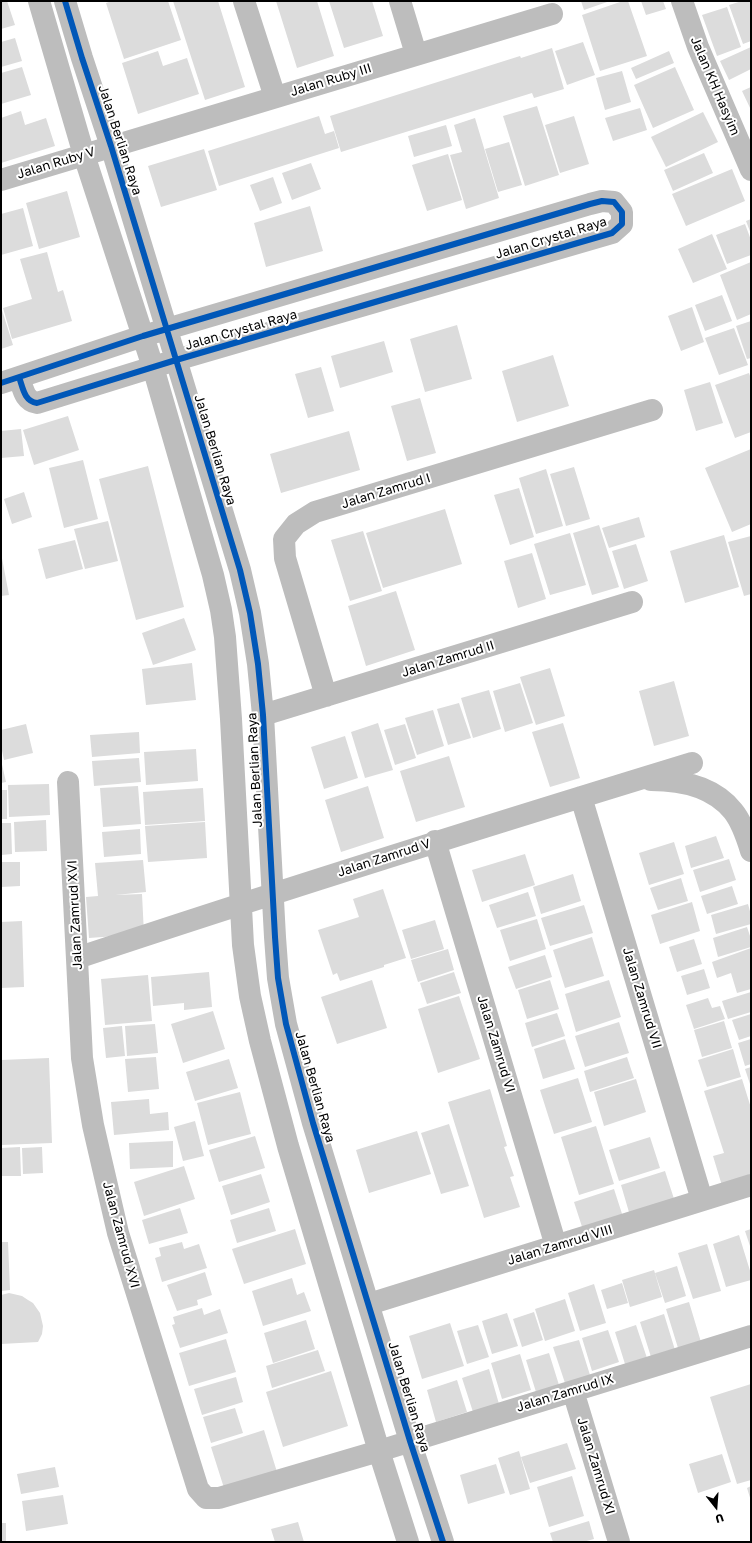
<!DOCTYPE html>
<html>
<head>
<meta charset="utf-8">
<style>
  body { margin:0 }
  #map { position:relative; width:752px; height:1543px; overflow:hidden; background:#fff; font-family:"Golos Text",sans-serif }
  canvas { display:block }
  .frame { position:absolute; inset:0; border:2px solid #000; pointer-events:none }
  .north { position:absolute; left:696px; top:1487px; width:40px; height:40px; -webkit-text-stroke:3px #fff; paint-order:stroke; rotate:163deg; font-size:11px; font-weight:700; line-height:16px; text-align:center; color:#000 }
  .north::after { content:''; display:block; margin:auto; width:14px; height:18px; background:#000; clip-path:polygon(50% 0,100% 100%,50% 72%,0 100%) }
</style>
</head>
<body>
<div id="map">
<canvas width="752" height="1543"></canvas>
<div class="frame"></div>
<div class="north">U</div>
</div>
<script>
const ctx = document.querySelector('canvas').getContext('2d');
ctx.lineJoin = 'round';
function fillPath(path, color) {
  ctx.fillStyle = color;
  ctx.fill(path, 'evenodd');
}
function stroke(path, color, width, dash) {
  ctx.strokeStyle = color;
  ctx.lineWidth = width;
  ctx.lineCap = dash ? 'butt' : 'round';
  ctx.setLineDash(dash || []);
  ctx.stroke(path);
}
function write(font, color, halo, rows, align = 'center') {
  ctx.font = font + ' "Golos Text",sans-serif';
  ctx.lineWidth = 4;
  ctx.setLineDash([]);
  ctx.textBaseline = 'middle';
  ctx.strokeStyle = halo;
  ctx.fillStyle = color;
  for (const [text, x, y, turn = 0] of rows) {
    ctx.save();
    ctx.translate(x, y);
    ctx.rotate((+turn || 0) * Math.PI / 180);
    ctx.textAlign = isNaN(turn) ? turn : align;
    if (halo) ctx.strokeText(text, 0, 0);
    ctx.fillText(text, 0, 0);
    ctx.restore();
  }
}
fillPath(new Path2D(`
  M1 1H7L15 25 1 29Z
  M112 1H168L181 40 124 59 106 3Z
  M173 1H218L245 87 205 100Z
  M276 1H317L334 56 297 68Z
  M329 1H372L383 36 344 48Z
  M581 1H610L584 10Z
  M623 1H628L647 56 600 71 582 15Z
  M641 1H663L666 9 646 15Z
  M742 1H751V41L743 44 729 5Z
  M727 7 741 47 717 56 702 15Z
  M15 38 22 61 1 67V42Z
  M583 42 595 75 567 85 555 51Z
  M751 47V69L729 80 720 61Z
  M552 48 564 89 534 98 532 93 341 152 330 116 520 56 521 58Z
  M158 51 163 66 187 58 199 94 138 114 122 63Z
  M669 51 674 63 636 79 631 68Z
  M22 67 31 95 1 104V73Z
  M675 67 694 110 653 128 634 85Z
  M622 71 631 102 605 110 596 78Z
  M751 87V110L742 91Z
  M537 106 559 175 525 186 503 116Z
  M640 108 647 130 613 141 605 118Z
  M21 111 25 125 46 118 55 146 1 163V118Z
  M703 112 718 142 666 167 651 137Z
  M319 116 325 134 334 131 339 148 219 186 208 151Z
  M574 116 589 164 560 173 545 125Z
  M475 118 499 198 466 209 450 155 462 152 454 125Z
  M446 125 452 146 414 157 408 136Z
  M509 142 522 185 498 192 485 149Z
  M204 149 217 190 161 207 148 166Z
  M704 153 713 173 673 191 664 170Z
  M448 154 462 200 427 211 412 165Z
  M311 163 321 189 292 200 282 173Z
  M732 169 745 201 686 226 672 194Z
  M273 177 282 203 260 211 250 185Z
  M67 191 80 237 39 249 26 203Z
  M310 206 323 251 266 267 254 223Z
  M23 208 33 246 1 255V214Z
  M751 219V234L746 221Z
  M745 224 751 240V255L727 264 716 235Z
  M712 234 727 269 693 283 678 249Z
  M47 252 58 292 63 290 72 321 12 339 3 308 32 299 20 259Z
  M751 262V314L737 320 720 275Z
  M722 295 732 321 705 331 695 305Z
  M1 307 13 345 1 349Z
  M692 307 704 342 681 351 668 316Z
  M751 321V358L747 359 736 326Z
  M457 325 472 379 425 392 410 339Z
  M734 328 748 365 719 375 705 338Z
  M384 341 393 372 340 388 331 356Z
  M553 355 569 406 517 422 502 371Z
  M321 367 334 411 308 418 295 374Z
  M749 373 751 379V432L735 438 715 385Z
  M710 382 723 423 696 431 684 390Z
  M420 398 436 453 407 461 391 406Z
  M68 416 79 450 34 465 23 430Z
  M21 429 24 456 1 458V431Z
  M349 431 360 470 281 493 270 454Z
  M751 449V524L732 532 705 468Z
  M83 460 98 519 64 528 49 468Z
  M148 466 184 607 136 620 99 479Z
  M574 467 590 519 566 526 550 474Z
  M546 469 563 526 536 534 519 478Z
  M519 488 534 537 510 545 494 495Z
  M24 492 32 517 12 524 4 499Z
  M445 509 462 564 383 588 366 533Z
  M639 517 645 537 609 548 602 528Z
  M108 521 118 561 85 569 74 529Z
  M599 525 619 587 592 595 573 533Z
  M363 531 382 591 350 601 331 540Z
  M570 533 586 585 550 595 534 544Z
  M724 535 739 587 685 603 670 551Z
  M751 536V594L744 596 728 542Z
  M75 540 83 569 46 579 38 549Z
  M636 544 648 581 624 589 612 551Z
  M1 553 9 595 1 596Z
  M532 553 546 599 518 608 504 561Z
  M396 591 415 650 366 666 348 606Z
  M184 618 196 650 153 665 142 633Z
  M192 663 196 700 146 705 142 669Z
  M550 668 565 716 536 725 520 677Z
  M674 681 689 736 654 746 639 691Z
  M520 683 533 723 505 732 493 691Z
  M489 690 501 729 473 738 461 698Z
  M459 703 471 738 448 745 437 709Z
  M433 710 444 746 417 755 405 718Z
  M378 723 393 770 365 778 351 732Z
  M563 723 580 778 550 787 532 732Z
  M26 724 33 753 4 760 1 746V730Z
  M405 724 416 758 395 765 384 730Z
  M139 732 140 753 92 757 90 735Z
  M345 736 358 778 324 789 311 747Z
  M196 749 198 781 146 785 144 752Z
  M449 756 465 807 416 822 400 771Z
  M139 758 141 782 94 786 92 761Z
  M1 760 6 782 1 783Z
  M49 784 50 815 9 817 8 785Z
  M138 786 141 824 103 827 100 788Z
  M368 786 384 838 341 852 325 800Z
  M203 788 205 821 145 825 143 792Z
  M1 790H7V819H1Z
  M46 820 47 851 15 852 14 822Z
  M205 822 207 858 148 862 145 826Z
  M1 823H11L12 854 1 855Z
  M140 829 141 854 104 857 102 832Z
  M716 836 724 858 691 868 685 846Z
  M674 842 684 874 649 885 639 853Z
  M525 854 535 885 482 902 472 870Z
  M729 859 736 880 700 892 693 870Z
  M143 860 146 892 115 895 142 894 144 934 89 938 86 897 98 896 95 863Z
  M1 862H20V886L1 887Z
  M573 874 581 901 541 914 533 887Z
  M681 878 688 901 658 910 650 888Z
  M732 886 738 904 707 914 701 896Z
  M383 889 406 958 384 965V967L340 981 337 973 333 975 318 930 359 917 353 899Z
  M528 892 536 916 497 928 489 905Z
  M692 902 700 931 660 944 651 915Z
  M748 904 751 915V924L716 934 711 915Z
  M584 905 593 933 550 946 541 918Z
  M537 919 546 949 510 961 500 930Z
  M435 920 444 949 411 959 402 930Z
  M22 921 24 987 1 988V922Z
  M747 927 751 939V947L718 957 713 938Z
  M592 937 604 976 565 988 553 950Z
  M694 939 702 964 677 972 669 947Z
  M751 948V989L737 993 731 973 717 978 712 962Z
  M448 949 454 970 418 982 411 960Z
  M545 955 552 977 516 989 508 967Z
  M704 969 710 988 687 995 681 976Z
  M209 972 212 1007 184 1010V1003L153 1006 151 977Z
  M454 972 461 993 427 1004 420 983Z
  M148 975 152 1021 105 1025 101 979Z
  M372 980 387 1028 337 1044 321 997Z
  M550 980 559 1009 527 1019 518 990Z
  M609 980 621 1017 576 1032 565 994Z
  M751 992V1012L728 1019 722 1001Z
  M459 996 480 1059 438 1073 418 1009Z
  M708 998 712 1008 720 1006 725 1019 694 1029 686 1005Z
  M213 1011 225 1049 183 1063 171 1024Z
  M557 1013 565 1036 532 1047 525 1023Z
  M751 1014V1036L739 1040 732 1020Z
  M724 1021 732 1048 702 1057 694 1030Z
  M619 1022 629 1053 585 1067 575 1036Z
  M155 1024 158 1053 127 1056 125 1026Z
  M122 1026 125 1056 106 1058 103 1028Z
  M565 1039 575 1069 543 1079 534 1049Z
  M751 1039V1064L745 1066 738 1043Z
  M733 1049 741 1077 707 1087 698 1060Z
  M156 1057 159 1089 128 1092 125 1059Z
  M627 1057 634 1078 590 1092 584 1071Z
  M49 1058 52 1143 1 1145V1060Z
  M229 1059 238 1088 195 1101 186 1072Z
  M751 1067V1087L745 1069Z
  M578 1078 592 1122 554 1134 540 1090Z
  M636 1079 646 1112 604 1126 594 1092Z
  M742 1079 751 1108V1181L723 1189 713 1156 724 1153 704 1091Z
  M490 1089 507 1146 504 1147 514 1176 510 1177 520 1207 484 1218 448 1102Z
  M240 1092 251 1134 208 1145 197 1103Z
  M149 1099 150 1114 168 1112 169 1130 114 1135 111 1102Z
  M195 1121 204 1156 183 1161 174 1127Z
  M449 1124 469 1186 441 1194 421 1133Z
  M596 1126 614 1184 579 1195 561 1137Z
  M417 1131 431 1174 369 1193 356 1150Z
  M255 1136 265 1168 219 1182 209 1150Z
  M650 1137 660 1168 619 1181 609 1150Z
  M173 1141V1167L130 1169 129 1143Z
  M20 1147 21 1176H1V1148Z
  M42 1147 43 1173 23 1174 22 1148Z
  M184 1166 195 1199 144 1216 134 1182Z
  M665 1171 676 1205 631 1219 621 1185Z
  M261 1174 270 1202 231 1215 222 1186Z
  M614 1189 624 1220 584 1233 574 1202Z
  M180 1208 188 1233 149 1244 142 1220Z
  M269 1208 276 1231 237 1243 230 1220Z
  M295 1229 306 1264 244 1284 232 1249Z
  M751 1229V1249L745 1231Z
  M739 1235 751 1274V1280L726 1287 713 1244Z
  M1 1242H8L10 1290 1 1291Z
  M182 1242 184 1249 199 1244 207 1268 162 1282 155 1258 161 1256 159 1248Z
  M707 1244 721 1291 693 1299 678 1253Z
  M677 1266 686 1296 665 1303 655 1273Z
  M654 1270 662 1297 630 1307 622 1280Z
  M205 1272 212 1295 197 1300 198 1305 177 1311 167 1285Z
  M292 1278 297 1295 304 1292 311 1311 263 1326 252 1291Z
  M622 1283 628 1303 607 1309 601 1290Z
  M594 1284 606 1323 580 1331 568 1293Z
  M9 1293 22 1296 28 1300 33 1303 40 1313 43 1326 42 1334 38 1342 1 1344V1295Z
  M565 1299 575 1331 545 1341 535 1309Z
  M689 1302 701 1342 678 1348 666 1309Z
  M202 1308 204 1315 220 1309 228 1333 180 1348 172 1325 175 1324 173 1317Z
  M534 1312 543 1340 522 1347 513 1319Z
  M507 1313 518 1346 492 1354 482 1321Z
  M664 1314 675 1350 651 1357 640 1322Z
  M306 1320 315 1349 273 1363 264 1333Z
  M450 1323 464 1366 422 1379 409 1336Z
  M478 1325 489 1357 467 1364 457 1331Z
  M636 1325 647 1358 625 1364 615 1332Z
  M608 1330 619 1362 592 1371 582 1338Z
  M226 1339 236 1372 189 1386 179 1353Z
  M579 1340 590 1375 565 1383 553 1347Z
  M318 1350 325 1371 272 1388 266 1366Z
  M549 1353 559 1385 536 1392 526 1360Z
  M520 1354 531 1390 502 1399 491 1363Z
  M489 1369 499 1404 473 1412 462 1378Z
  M331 1371 348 1426 283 1447 266 1392Z
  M236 1377 243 1402 202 1415 194 1389Z
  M457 1380 467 1412 436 1422 427 1390Z
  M751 1384V1480L737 1484 710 1397Z
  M235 1408 243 1433 211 1443 203 1417Z
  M264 1430 277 1472 224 1488 211 1447Z
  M567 1443 576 1469 530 1483 521 1457Z
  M519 1451 530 1489 510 1495 498 1458Z
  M722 1454 731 1482 698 1493 689 1464Z
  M496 1464 505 1493 468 1504 460 1475Z
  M55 1467 59 1487 21 1494 17 1474Z
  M572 1476 584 1516 549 1527 537 1487Z
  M751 1486V1501L747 1488Z
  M63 1495 68 1524 26 1531 22 1501Z
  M589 1521 594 1539 583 1542H553L550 1533Z
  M298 1522 304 1542H275L271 1529Z
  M1 1523H6V1542H1Z`), '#dcdcdc');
stroke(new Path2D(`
  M39 1 84 155 153 367 213 575 221 610 225 637 231 719 243 945 250 996 260 1041 288 1146 379 1451 408 1542
  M65 1 82 58 111 146 240 570 250 613 258 664 263 715 275 937 278 978 286 1024 313 1123 410 1441 443 1542
  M244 1 275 97
  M400 1 416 54
  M682 1 698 47 751 170
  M1 180 552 14
  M1 383 143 336 590 204 602 201 614 202 622 212V224L612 233 176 360 37 403C24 401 23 388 19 377
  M326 696 285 558 284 539 296 524 315 512 652 410
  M263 715 632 602
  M651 780C681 780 713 786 733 811 742 822 747 838 751 851
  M68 782 82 1058 93 1125 118 1233 198 1489 206 1498H219L379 1451 751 1336
  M581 797 702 1200
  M435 841 556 1246
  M77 958C281 890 486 826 692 763
  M369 1304 751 1185
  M573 1391 619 1542`), '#bdbdbd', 22);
stroke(new Path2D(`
  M65 1 82 58 111 146 240 570 250 613 258 664 263 715 275 937 278 978 286 1024 313 1123 410 1441 443 1542
  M1 383 143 336 590 204 602 201 614 202 622 212V224L612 233 176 360 37 403C24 401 23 388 19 377`), '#0057b8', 6);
write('13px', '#000', '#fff', [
  ["Jalan Ruby III",331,80,-17],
  ["Jalan KH Hasyim",715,86,67],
  ["Jalan Berlian Raya",120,140,72],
  ["Jalan Ruby V",56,163,-17],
  ["Jalan Crystal Raya",551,238,-17],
  ["Jalan Crystal Raya",241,330,-16],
  ["Jalan Berlian Raya",215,450,73],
  ["Jalan Zamrud I",386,491,-17],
  ["Jalan Zamrud II",448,659,-17],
  ["Jalan Berlian Raya",255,770,-93],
  ["Jalan Zamrud V",384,858,-18],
  ["Jalan Zamrud XVI",75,915,-93],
  ["Jalan Zamrud VII",642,998,73],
  ["Jalan Zamrud VI",496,1044,73],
  ["Jalan Berlian Raya",315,1087,74],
  ["Jalan Zamrud XVI",121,1235,75],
  ["Jalan Zamrud VIII",560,1245,-17],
  ["Jalan Zamrud IX",565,1393,-17],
  ["Jalan Berlian Raya",409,1397,73],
  ["Jalan Zamrud XI",596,1466,73]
]);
</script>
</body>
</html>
